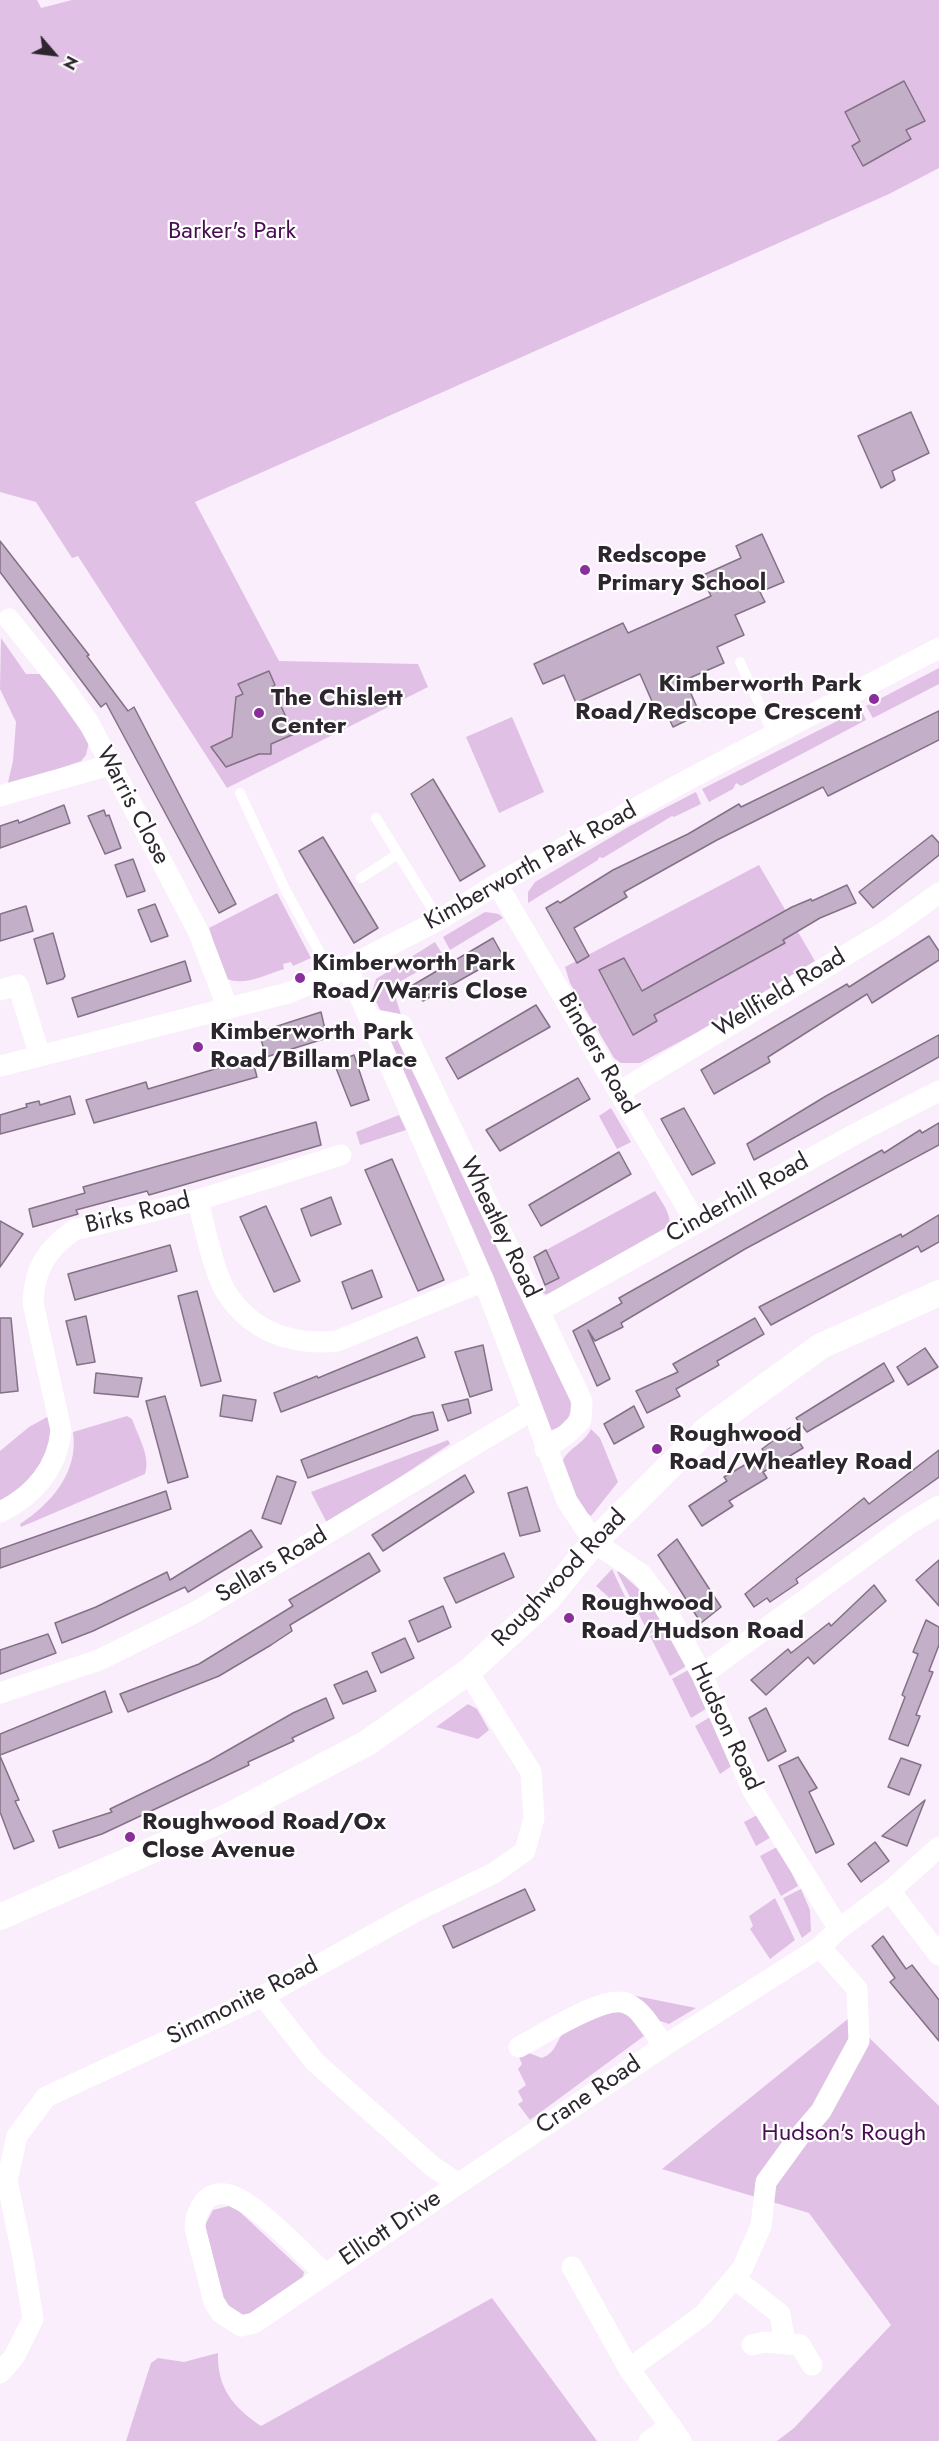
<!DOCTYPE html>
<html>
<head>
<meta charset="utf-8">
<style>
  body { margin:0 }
  #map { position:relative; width:939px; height:2441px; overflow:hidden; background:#faedfc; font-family:Jost,sans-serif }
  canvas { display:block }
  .north { position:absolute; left:24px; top:24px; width:60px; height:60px; -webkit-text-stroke:4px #fff; paint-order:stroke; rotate:118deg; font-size:16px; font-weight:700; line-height:24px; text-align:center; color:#2d262f }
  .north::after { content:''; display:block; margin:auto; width:21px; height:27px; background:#2d262f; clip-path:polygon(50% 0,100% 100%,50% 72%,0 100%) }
</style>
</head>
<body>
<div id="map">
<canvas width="939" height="2441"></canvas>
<div class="north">N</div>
</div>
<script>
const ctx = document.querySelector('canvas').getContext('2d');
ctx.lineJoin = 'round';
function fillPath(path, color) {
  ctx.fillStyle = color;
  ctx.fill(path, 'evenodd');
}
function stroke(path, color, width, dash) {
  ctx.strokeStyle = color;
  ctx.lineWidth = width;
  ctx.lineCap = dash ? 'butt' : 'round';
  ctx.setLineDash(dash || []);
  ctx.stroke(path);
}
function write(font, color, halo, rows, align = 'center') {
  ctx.font = font + ' Jost,sans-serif';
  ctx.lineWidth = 4.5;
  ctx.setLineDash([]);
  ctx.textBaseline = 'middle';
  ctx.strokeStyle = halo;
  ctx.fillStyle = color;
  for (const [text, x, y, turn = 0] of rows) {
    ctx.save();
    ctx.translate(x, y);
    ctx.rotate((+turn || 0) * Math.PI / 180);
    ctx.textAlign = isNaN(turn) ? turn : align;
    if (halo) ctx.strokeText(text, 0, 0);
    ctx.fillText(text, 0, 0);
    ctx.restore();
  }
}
fillPath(new Path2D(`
  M0 0H37L41 8 72 0H939V168L889 194 195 502 279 661 418 664 428 687 227 788 78 556 72 558 36 502 0 492Z
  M1 638 26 674H41L89 742 86 755 81 761 7 787 13 761 16 722 0 689Z
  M939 668V684L873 718 866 706Z
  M861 709 866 720 741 786 736 783 733 789 709 802 702 789Z
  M512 717 544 792 499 813 466 737Z
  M696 792 701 804 674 817 672 816 603 858 599 857 598 860 528 903V892L535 882 630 826Z
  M759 865 815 961 698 1032 640 1063H621L614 1058 570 983 565 967Z
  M277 893 311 958 293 966 291 962 283 964 284 969C265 975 243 987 225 978L209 928Z
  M485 912 499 914 503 918 450 950 443 937Z
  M435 942 444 957 392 986 402 1018 382 1014 372 993 376 979Z
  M390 1033 398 1039 570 1394C573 1414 569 1427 547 1431L387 1036Z
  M611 1108 631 1142 617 1149 599 1116Z
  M399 1115 406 1130 360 1145 356 1132Z
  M655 1191C662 1203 674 1216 668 1230L548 1296 538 1289 559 1278 546 1250Z
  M49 1416C59 1462 30 1478 0 1506V1451L29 1427Z
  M127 1416 132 1419C138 1436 151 1457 145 1474L21 1527 20 1524C51 1504 79 1472 73 1432Z
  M591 1429 600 1438 618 1482 591 1516 581 1509 562 1462C568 1448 584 1444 591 1429Z
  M448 1440 450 1444 328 1525 311 1492Z
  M612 1569 637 1622 596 1586Z
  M619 1571 643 1593 664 1626 649 1634 617 1572Z
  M667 1628 688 1665 670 1676 650 1636Z
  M690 1669 709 1707 691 1718 672 1679Z
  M468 1704 477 1709 489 1730 478 1739 436 1727Z
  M712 1716 736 1763 720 1774 695 1726Z
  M761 1813 773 1836 756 1846 744 1822Z
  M779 1846 798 1886 781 1896 760 1856Z
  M801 1889 810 1910 811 1931 802 1938 783 1898Z
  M775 1898 795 1940 770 1959 750 1929 753 1926 749 1916Z
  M631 1995 696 2008 669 2024 660 2021Z
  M614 2009 629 2016 644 2036 530 2120 518 2104 523 2101 518 2091 526 2085 518 2069 522 2064 519 2057 529 2053 542 2058C556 2052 555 2044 563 2033Z
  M849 2018 939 2106V2441H777L794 2428 891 2325 809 2213 662 2169Z
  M229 2206 239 2211 304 2272 303 2277 249 2316 233 2314 223 2299 205 2225 213 2210Z
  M492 2298 597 2441H126L151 2363 158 2358 184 2362 218 2353C217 2388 233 2407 261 2426Z`), '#e0c1e5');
const building = new Path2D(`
  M904 81 925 121 906 130 911 139 863 166 852 146 860 141 845 112Z
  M911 412 929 453 892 471 895 480 881 488 858 436Z
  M762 534 784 582 760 592 765 602 735 615 744 635 717 647 724 663 685 680 700 714 673 727 666 712 658 715 640 674 576 703 564 675 543 684 534 664 623 623 628 633 711 596 701 576 741 558 736 546Z
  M0 541 89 655 87 656 128 711 134 707 236 904 219 913 106 703 101 707 0 572Z
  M269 671 275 685 272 687 294 734 271 744V754H259L226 767 211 747 232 737 236 697 243 694 238 684Z
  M939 711V740L828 796 823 787 717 840 624 892 627 897 574 928 589 956 577 963 546 908 558 901 560 903 613 870 688 834 739 804 741 807Z
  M433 779 485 866 460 881 411 794Z
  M64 805 70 823 0 848V826L18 820 19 823Z
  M104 810 106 816 109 815 121 848 105 854 88 816Z
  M932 835 939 843V855L873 908 859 892Z
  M323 837 378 928 354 943 299 851Z
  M133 859 145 891 127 897 115 865Z
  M847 885 856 903 820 918 783 940 785 943 654 1015 657 1021 633 1035 599 970 624 958 642 991 792 907 811 899 812 901Z
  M155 904 168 936 151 942 138 910Z
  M26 906 33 931 0 941V914Z
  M53 933 65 976 63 979 47 984 34 939Z
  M929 936 939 951V960L872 1003 867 994 768 1057 770 1062 714 1094 701 1070 847 984 849 987Z
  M493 938 503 956 423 1001 413 985Z
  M185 961 191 981 78 1017 72 998Z
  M536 1005 550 1027 458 1079 446 1058Z
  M321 1012 327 1038 266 1057 259 1032Z
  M939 1035V1057L754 1160 747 1144 826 1096Z
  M354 1055 369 1100 351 1106 334 1063Z
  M252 1058 257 1077 94 1123 86 1100 146 1082 148 1089Z
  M578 1078 590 1099 500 1151 486 1130Z
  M70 1096 75 1114 0 1134V1115L27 1107 26 1104 39 1101 40 1105Z
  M684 1108 715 1163 692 1175 661 1119Z
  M316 1122 321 1145 149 1195 147 1191 76 1210 78 1214 33 1227 29 1209 85 1193 83 1187Z
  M939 1123V1145L745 1249 621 1323 623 1327 595 1341 588 1330 610 1379 597 1386 573 1331 622 1303 619 1298 882 1150 884 1153 920 1130 922 1133Z
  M619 1152 631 1174 541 1226 529 1205Z
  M392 1159 444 1280 418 1291 365 1170Z
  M331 1197 341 1224 311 1236 301 1209Z
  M266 1206 300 1281 274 1292 240 1217Z
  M939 1215V1242L921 1252 918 1246 771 1325 759 1307 901 1234 902 1237Z
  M0 1221 23 1234 0 1267Z
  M170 1245 177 1271 75 1300 68 1274Z
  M546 1250 559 1278 545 1285 534 1257Z
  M372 1270 382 1297 352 1309 342 1282Z
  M197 1291 221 1381 201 1386 178 1296Z
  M86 1316 95 1362 77 1365 66 1321Z
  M0 1318H11L18 1391 0 1393Z
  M755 1318 764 1334 717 1361 719 1365 676 1389 680 1396 647 1413 636 1391 678 1372 673 1364Z
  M417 1337 425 1357 281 1412 274 1393 317 1376 318 1378Z
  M483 1345 492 1390 470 1397 455 1352Z
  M925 1348 938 1367 908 1385 897 1367Z
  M884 1363 894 1381 807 1432 796 1418Z
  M96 1373 142 1378 138 1397 94 1393Z
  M223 1395 256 1400 252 1421 220 1416Z
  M165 1396 188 1477 168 1483 146 1401Z
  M468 1399 471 1413 448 1421 442 1405Z
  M634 1406 644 1427 614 1444 604 1424Z
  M433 1412 438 1430 308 1478 301 1460 413 1416Z
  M790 1428 803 1448 763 1472 767 1478 729 1501 733 1506 702 1526 689 1506 727 1481 724 1477 765 1453 762 1449Z
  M939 1450V1477L796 1579 798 1583 770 1602 767 1598 754 1607 745 1594 864 1498 869 1504Z
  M465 1475 474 1492 383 1551 372 1535Z
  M277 1476 296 1482 281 1524 262 1518Z
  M527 1487 540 1531 520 1536 508 1493Z
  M166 1491 171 1509 0 1568V1549Z
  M251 1530 262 1547 188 1592 185 1587 93 1631 62 1643 55 1623 96 1607 167 1572 170 1580Z
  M677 1539 721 1607 701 1623 658 1555Z
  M369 1553 380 1571 290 1625 292 1631 271 1645 219 1676 128 1712 120 1694 199 1664 293 1606 289 1600Z
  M504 1553 514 1577 456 1603 444 1578Z
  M939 1560V1606L916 1580Z
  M874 1585 886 1601 814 1664 808 1657 766 1695 751 1680 788 1649 791 1653 829 1623 831 1626Z
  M443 1606 451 1627 418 1642 409 1621Z
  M926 1620 939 1627V1645L929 1671 933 1672 916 1715 920 1716 908 1746 889 1739 905 1697 902 1695 918 1654 913 1652Z
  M48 1634 56 1653 0 1674V1650Z
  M405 1638 414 1658 381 1673 372 1653Z
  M367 1671 376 1691 343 1704 334 1685Z
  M105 1691 112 1712 0 1755V1734Z
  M326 1698 334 1718 292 1738 294 1741 248 1762 249 1765 102 1834 59 1848 53 1831 112 1812 110 1809 209 1761 293 1713Z
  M766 1708 786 1751 768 1761 749 1718Z
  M0 1756 19 1800 15 1801 34 1841 14 1849 0 1812Z
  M798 1757 817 1788 809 1792 834 1844 816 1853 779 1766Z
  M901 1758 921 1765 909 1795 888 1787Z
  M925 1800 907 1846 882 1836Z
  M875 1842 889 1861 861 1882 848 1864Z
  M525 1889 535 1910 453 1948 443 1926Z
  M883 1936 906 1969 912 1965 939 2000V2041L890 1982 895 1978 872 1946Z`);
fillPath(building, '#c3afc7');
stroke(building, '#847187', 1.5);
stroke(new Path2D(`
  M740 662 773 734
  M240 793 286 891 332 975
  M376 818 439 920
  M361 878 398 854`), '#fff', 10);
stroke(new Path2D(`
  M9 619 65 689 89 723 199 933 228 1009
  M0 796 110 765
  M497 884 696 1223
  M347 967 484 1281 567 1501 594 1542 641 1574 661 1600 702 1675 753 1791 839 1929
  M0 990 18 985 40 1056
  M371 1019 402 1025 582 1401 581 1420 567 1434 545 1449
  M0 1066 288 993 332 975 439 920 497 884 693 777 939 648
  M619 1092 889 929 939 893
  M198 1200C203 1222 214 1273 226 1292 251 1332 293 1346 337 1341L484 1281
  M539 1311 855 1134 939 1091
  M0 1512C34 1496 58 1467 61 1430L33 1303C34 1269 47 1249 74 1230L198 1200 341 1155
  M702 1675 909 1524 939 1506
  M0 1693 99 1660 194 1613 531 1411
  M890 1891 939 1955
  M263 1996 315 2062 432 2166 458 2184 664 2046 820 1947 839 1929 890 1891 939 1847
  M519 2047C541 2036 606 1992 628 2004 644 2011 654 2033 664 2046
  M572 2267 629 2369 681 2441
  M324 2273C302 2252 257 2204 230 2195 221 2192 210 2194 204 2202 198 2210 195 2217 195 2228L214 2302 221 2313 241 2326 254 2323 458 2184
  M734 2278 780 2314 785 2343
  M752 2345 764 2342 800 2345 812 2365
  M629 2369 703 2315 742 2269 761 2226 766 2182 798 2138 821 2111 859 2041 857 1989 820 1947
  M0 2373 14 2357 33 2319 23 2257 7 2181 17 2136 46 2097 263 1996 418 1910 494 1873 525 1851 534 1818 531 1772 468 1672
  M649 2441 671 2426`), '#fff', 21);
stroke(new Path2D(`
  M0 1917 223 1819 367 1743 468 1672 547 1600 594 1542 707 1429 821 1346 939 1293`), '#fff', 26);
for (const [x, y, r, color] of [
  [585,570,6,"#892e9a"],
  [874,699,6,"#892e9a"],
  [259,713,6,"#892e9a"],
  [300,978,6,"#892e9a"],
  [198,1047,6,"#892e9a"],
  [657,1449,6,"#892e9a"],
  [569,1618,6,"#892e9a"],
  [130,1837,6,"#892e9a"]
]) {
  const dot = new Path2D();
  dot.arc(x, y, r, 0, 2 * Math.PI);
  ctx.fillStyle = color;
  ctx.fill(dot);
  stroke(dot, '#fff', 2);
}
write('24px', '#480e52', '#fff', [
  ["Barker's Park",232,232],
  ["Hudson's Rough",844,2134]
]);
write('bold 24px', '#2d262f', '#fff', [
  ["Redscope",597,556],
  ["Primary School",597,584],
  ["Kimberworth Park",862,685,"right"],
  ["Road/Redscope Crescent",862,713,"right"],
  ["The Chislett",271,699],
  ["Center",271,727],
  ["Kimberworth Park",312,964],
  ["Road/Warris Close",312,992],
  ["Kimberworth Park",210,1033],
  ["Road/Billam Place",210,1061],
  ["Roughwood",669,1435],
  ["Road/Wheatley Road",669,1463],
  ["Roughwood",581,1604],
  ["Road/Hudson Road",581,1632],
  ["Roughwood Road/Ox",142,1823],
  ["Close Avenue",142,1851]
], 'left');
write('24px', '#2d262f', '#fff', [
  ["Warris Close",132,806,62],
  ["Kimberworth Park Road",531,867,-29],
  ["Wellfield Road",780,994,-31],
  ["Binders Road",597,1054,60],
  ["Cinderhill Road",738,1199,-29],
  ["Birks Road",138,1214,-14],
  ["Wheatley Road",499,1228,64],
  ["Sellars Road",272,1566,-31],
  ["Roughwood Road",560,1579,-46],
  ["Hudson Road",725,1727,65],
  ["Simmonite Road",243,2002,-27],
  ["Crane Road",589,2096,-34],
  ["Elliott Drive",391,2229,-34]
]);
</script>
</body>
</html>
